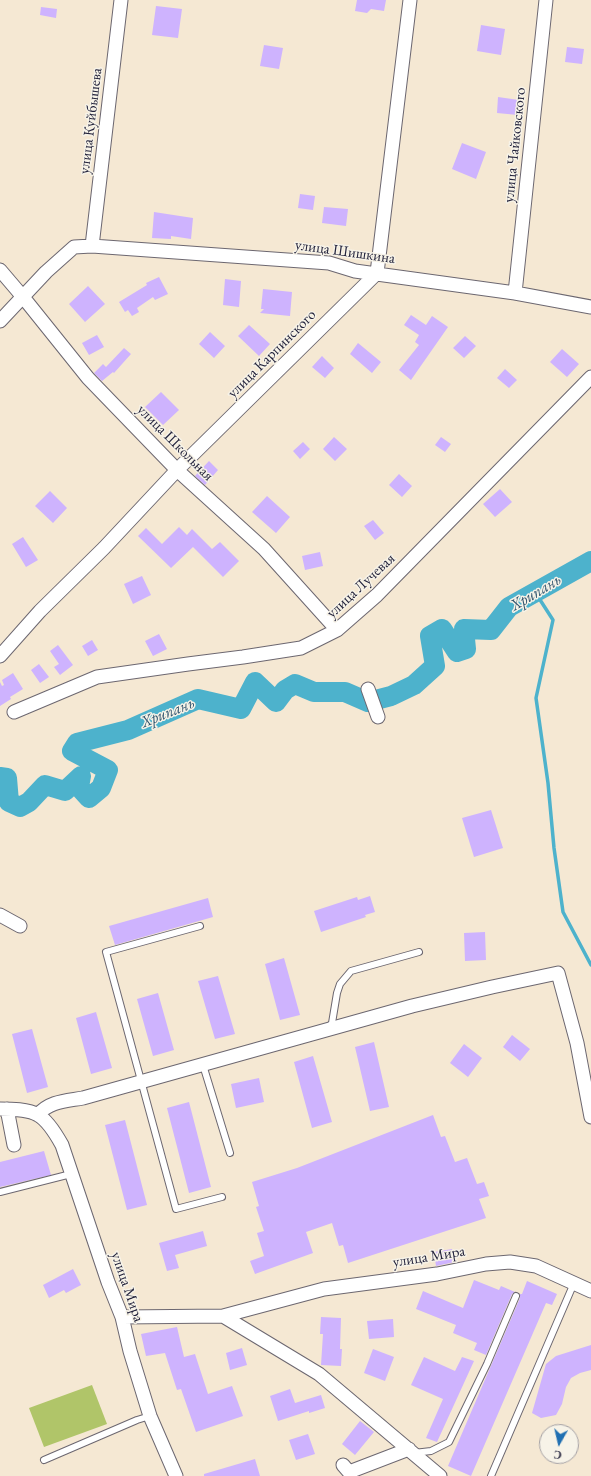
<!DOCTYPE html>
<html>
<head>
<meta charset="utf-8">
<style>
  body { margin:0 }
  #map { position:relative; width:591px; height:1476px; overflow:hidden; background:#f5e8d3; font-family:"EB Garamond",serif }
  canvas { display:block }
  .north { position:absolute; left:539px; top:1424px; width:40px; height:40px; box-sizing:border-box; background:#f7f3e8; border:1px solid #a29fa3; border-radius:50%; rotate:188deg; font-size:11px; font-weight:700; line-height:16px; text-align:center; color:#22223b }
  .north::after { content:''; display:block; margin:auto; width:14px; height:18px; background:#1f6fb2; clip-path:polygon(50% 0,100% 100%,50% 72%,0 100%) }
</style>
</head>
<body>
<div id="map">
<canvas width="591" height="1476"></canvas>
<div class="north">С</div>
</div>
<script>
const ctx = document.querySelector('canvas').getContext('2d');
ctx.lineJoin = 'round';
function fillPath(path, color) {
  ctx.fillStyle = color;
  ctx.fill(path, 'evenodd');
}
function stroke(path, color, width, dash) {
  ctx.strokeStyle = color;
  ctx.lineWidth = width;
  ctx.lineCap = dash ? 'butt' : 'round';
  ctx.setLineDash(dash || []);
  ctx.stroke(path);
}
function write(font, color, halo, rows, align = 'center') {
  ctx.font = font + ' "EB Garamond",serif';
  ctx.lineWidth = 3;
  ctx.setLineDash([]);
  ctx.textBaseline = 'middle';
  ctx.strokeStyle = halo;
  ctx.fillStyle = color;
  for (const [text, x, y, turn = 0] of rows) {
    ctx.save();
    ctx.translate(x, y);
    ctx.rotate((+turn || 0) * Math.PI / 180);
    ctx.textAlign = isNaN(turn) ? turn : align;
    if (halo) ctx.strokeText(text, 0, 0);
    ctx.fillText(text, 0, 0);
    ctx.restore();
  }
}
fillPath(new Path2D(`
  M92 1385 107 1424 44 1447 29 1408Z`), '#b0c569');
stroke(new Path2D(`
  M535 592 553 620 536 698 548 783 554 848 563 912 591 965`), '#4db2cc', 3.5);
stroke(new Path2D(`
  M0 777 7 778 9 802 20 807 29 802 45 785 65 791 81 776 79 787 89 798 101 788 108 770 72 751 77 743 128 730 198 699 241 709 255 682 276 702 285 690 295 684 314 692H345L368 702 391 696 414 685 435 666 430 636 442 629 457 652 466 649 464 629 491 630 509 607 591 561`), '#4db2cc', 20);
fillPath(new Path2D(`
  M357 0H386L384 11 371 9 367 13 355 11Z
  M156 6 182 9 178 38 152 35Z
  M41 7 57 9 56 18 40 15Z
  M481 25 505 29 501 55 477 51Z
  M264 45 283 48 279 69 260 66Z
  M567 47 584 49 582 64 565 62Z
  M498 97 519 100 518 115 497 113Z
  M462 143 486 152 476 179 452 169Z
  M300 194 315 196 313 210 298 208Z
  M324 207 348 209 346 226 322 223Z
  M154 212 193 218 191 239 171 236V239L152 238Z
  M159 277 168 294 155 300 153 297 137 308 139 312 132 316 128 310 125 312 119 302 147 285 146 283Z
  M225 279 241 281 239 307 223 305Z
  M88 286 105 304 85 322 69 304Z
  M263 289 292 292 290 316 260 313 264 309H261Z
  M411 315 426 325 432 316 448 327 411 380 399 370 419 345 415 342 419 335 404 325Z
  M249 325 270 344 259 356 238 336Z
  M210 332 225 346 214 358 199 344Z
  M97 335 104 347 89 355 82 343Z
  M465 336 476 346 464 358 453 348Z
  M358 343 381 362 372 373 350 354Z
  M124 348 131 354 114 373 113 372 102 381 94 373 103 364 106 367Z
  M562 349 579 364 567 377 550 362Z
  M322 356 334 368 325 378 312 367Z
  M505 369 517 380 509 388 497 378Z
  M161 392 179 410 163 425 145 407Z
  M334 437 347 449 335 461 323 449Z
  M441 437 451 444 445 452 435 445Z
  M303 442 310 449 300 459 293 451Z
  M209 461 218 470 205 485 195 476Z
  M399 474 412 486 402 497 389 485Z
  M500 489 512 502 495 517 483 504Z
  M50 491 67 508 53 523 35 506Z
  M267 496 290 517 276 533 252 512Z
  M373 520 384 533 375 540 364 526Z
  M179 527 187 535 192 529 212 549 220 542 239 561 223 577 193 547 171 568 138 536 146 528 162 544Z
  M23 537 38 560 26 567 12 544Z
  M320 552 323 566 305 570 302 556Z
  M142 576 151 595 133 604 124 584Z
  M159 634 167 649 153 656 145 641Z
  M92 640 98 650 88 656 82 646Z
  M58 645 73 665 60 675 54 667 59 664 50 651Z
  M39 664 49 677 40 683 31 670Z
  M13 673 23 689 10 697 11 699 0 706V682L2 686 4 685 2 680Z
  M491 810 503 848 474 857 462 818Z
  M370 896 375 912 365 915 366 917 321 932 314 911 357 897 358 900Z
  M208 898 213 917 115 945 109 926Z
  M485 932 486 960 465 961 464 933Z
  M284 958 300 1015 280 1020 265 964Z
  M218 976 235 1034 215 1039 198 981Z
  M158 993 174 1050 153 1056 137 999Z
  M96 1012 112 1068 91 1074 76 1018Z
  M32 1029 48 1087 27 1093 12 1034Z
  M512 1035 530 1049 520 1061 503 1047Z
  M374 1042 389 1107 370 1111 355 1047Z
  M464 1044 482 1058 468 1077 450 1063Z
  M313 1056 332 1122 312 1128 294 1062Z
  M259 1078 264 1102 236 1108 231 1084Z
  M189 1102 211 1187 189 1193 167 1108Z
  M433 1115 441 1137 445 1136 455 1162 467 1158 477 1184 484 1182 489 1196 479 1199 486 1218 348 1263 343 1245 339 1246 332 1223 306 1232 313 1253 255 1274 250 1261 264 1256 257 1233 264 1231 256 1207 259 1206 252 1182 297 1168Z
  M125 1120 147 1205 127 1210 105 1125Z
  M44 1151 51 1175 0 1187V1162Z
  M203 1231 207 1246 175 1255 179 1268 167 1271 159 1243Z
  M452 1249 455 1262 436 1266 434 1252Z
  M73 1269 81 1285 66 1293 64 1290 49 1298 43 1285Z
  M474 1280 499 1290 501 1286 515 1292 512 1294 486 1355 474 1350 477 1343 453 1333 456 1325 416 1309 423 1291 463 1308Z
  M527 1281 557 1294 552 1305 546 1303 471 1476 448 1466 520 1298V1294H522Z
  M321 1317 341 1318 340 1349H342L341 1366 321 1365 323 1334H320Z
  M393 1319 394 1337 369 1339 367 1321Z
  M177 1327 184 1357 195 1354 208 1394 232 1386 243 1416 196 1432 181 1389 177 1390 165 1353 146 1356 141 1334Z
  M591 1345V1370L580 1373 571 1378 566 1387 562 1404 556 1415 541 1418 532 1413 546 1364 556 1356Z
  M242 1348 247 1365 230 1370 226 1353Z
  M373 1349 394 1357 385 1381 364 1373Z
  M424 1357 455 1371 462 1357 474 1361 437 1442 426 1438 443 1399 411 1385Z
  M290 1389 295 1403 321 1395 325 1408 309 1413V1411L278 1421 270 1396Z
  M360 1421 374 1432 355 1455 342 1444Z
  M308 1434 315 1454 296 1460 289 1440Z
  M255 1459 260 1476H204V1474Z`), '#ceb3fe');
const lane = new Path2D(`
  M200 926 106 952 176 1209 222 1197
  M328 1028 332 1023 337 993 340 984 351 971 419 952
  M203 1065 230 1153
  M0 1192 71 1174
  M414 1453 431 1451 449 1442 487 1364 516 1296
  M44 1460 137 1420 150 1416
  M491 1476 574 1283`);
const street = new Path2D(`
  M92 246 121 0
  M0 270 23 297 88 378 177 470 264 549 337 630
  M515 293 546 0
  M0 321 46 272 74 247 92 246 329 263 355 271 515 293 591 307
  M0 656 40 611 104 548 177 470 377 273 410 0
  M368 689 378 717
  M14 712 97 677 188 664 243 657 301 648 337 630 377 595 591 377
  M0 915 20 926
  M0 1109C11 1109 28 1109 38 1115 47 1120 57 1136 62 1145L108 1282 122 1317 130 1351 150 1416 176 1476
  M7 1109 14 1145
  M38 1115C49 1101 67 1101 83 1098L412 1006 492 987 558 973 577 1043 591 1117
  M223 1316 324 1289 437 1274 486 1264 510 1262 536 1266 591 1291
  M122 1317 223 1316 319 1374 440 1476
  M343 1465 349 1472 409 1449`);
stroke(lane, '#6c6770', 8);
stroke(street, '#6c6770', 15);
stroke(lane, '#fff', 6);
stroke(street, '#fff', 13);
write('15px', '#22223b', '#f7f3e8', [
  ["улица Куйбышева",91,121,-83],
  ["улица Чайковского",515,145,-84],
  ["улица Шишкина",345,252,8],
  ["улица Карпинского",272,354,-45],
  ["улица Школьная",175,443,45],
  ["улица Лучевая",361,586,-43],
  ["улица Мира",429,1257,-9],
  ["улица Мира",127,1287,71]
]);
write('italic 16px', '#31546e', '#f7f3e8', [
  ["Хрипань",536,593,-31],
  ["Хрипань",168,713,-22]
]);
</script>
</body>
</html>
